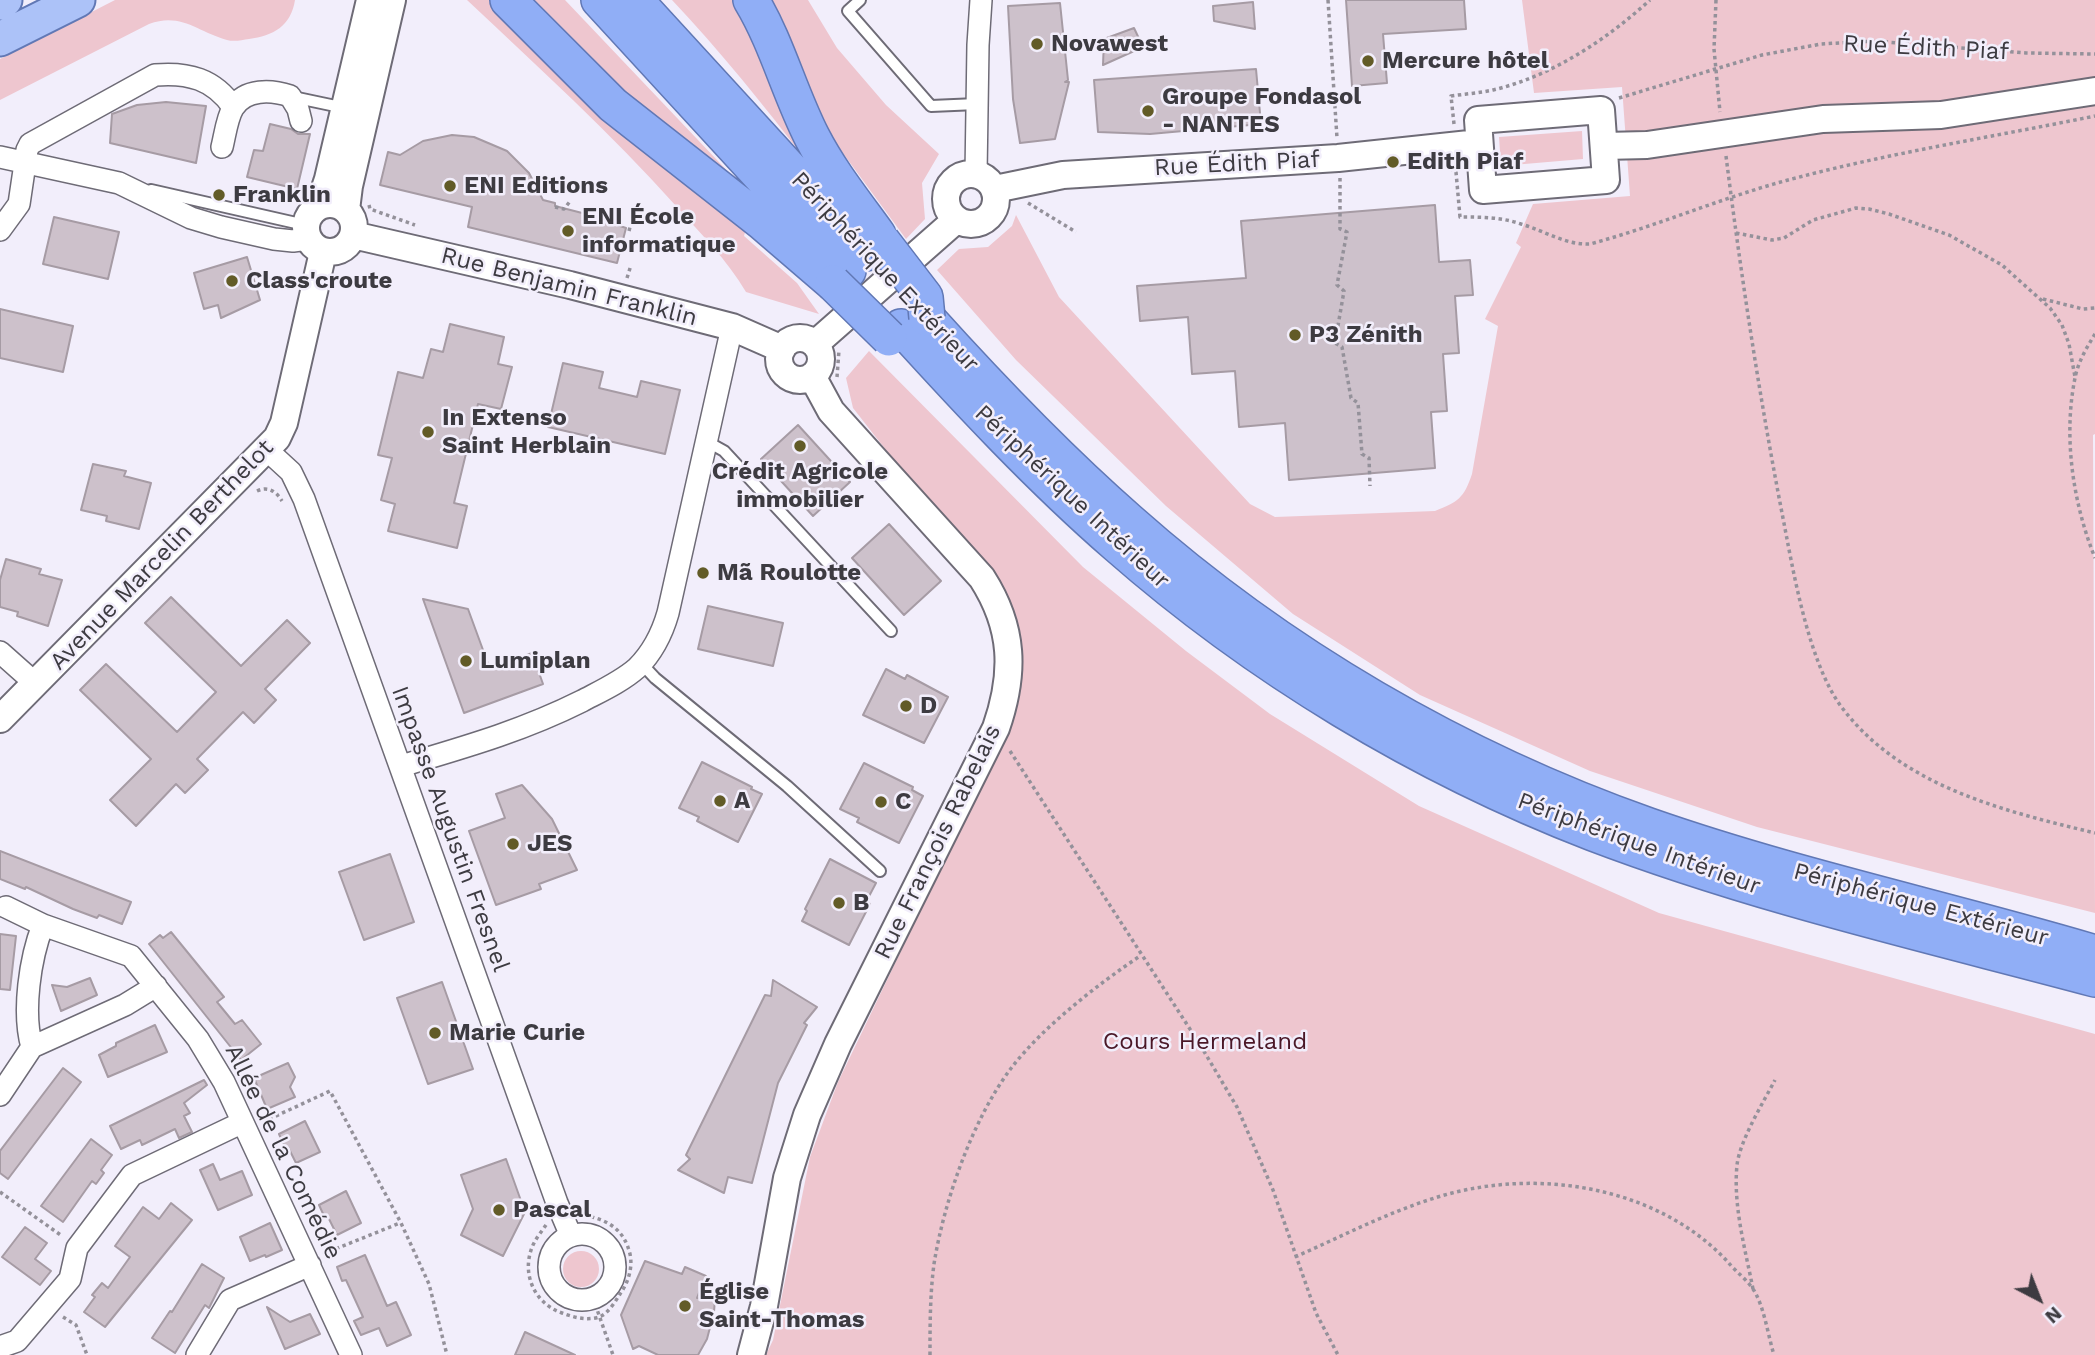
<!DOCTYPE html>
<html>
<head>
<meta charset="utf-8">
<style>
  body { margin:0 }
  #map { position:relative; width:2095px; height:1355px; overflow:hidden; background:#f2eefb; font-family:"Work Sans",sans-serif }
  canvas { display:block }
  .north { position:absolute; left:2004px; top:1264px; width:70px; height:70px; -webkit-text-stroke:5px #f2eefb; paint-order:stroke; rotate:138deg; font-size:19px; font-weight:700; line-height:28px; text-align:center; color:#3d3b41 }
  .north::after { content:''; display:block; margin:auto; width:24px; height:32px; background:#3d3b41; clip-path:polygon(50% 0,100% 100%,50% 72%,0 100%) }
</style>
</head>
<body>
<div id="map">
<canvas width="2095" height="1355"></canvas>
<div class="north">N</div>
</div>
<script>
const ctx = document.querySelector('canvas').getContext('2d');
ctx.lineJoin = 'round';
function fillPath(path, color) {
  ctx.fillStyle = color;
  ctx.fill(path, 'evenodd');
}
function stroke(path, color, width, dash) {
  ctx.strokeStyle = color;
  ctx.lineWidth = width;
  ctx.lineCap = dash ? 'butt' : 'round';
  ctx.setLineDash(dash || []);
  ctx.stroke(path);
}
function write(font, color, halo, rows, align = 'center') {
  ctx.font = font + ' "Work Sans",sans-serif';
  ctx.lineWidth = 5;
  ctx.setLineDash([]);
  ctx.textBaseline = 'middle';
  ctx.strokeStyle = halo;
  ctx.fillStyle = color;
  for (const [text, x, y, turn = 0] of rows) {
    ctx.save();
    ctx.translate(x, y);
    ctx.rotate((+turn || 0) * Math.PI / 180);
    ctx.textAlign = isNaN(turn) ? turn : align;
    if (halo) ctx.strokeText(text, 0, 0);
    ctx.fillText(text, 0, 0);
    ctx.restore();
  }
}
fillPath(new Path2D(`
  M115 0H295C291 26 273 36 249 39 242 40 234 42 227 40 198 32 181 12 149 24L0 100V59Z
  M467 0H565L754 199 744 236 797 283 819 314 746 292C727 260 701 234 676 206 611 133 538 67 467 0Z
  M672 0H808L837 48 886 105 939 154 922 183 925 219 906 239 834 141 807 162C764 105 720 51 672 0Z
  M1522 0H2095V434L2093 435 2095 913 1757 827 1590 771 1420 695 1293 614 1166 506 1016 360 937 270 959 249 988 247 1012 226 1016 215 1059 297 1250 504 1275 517 1435 511C1458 502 1464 498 1472 474L1498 326 1485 319 1521 247 1516 243 1533 204 1630 196 1622 87 1534 93Z
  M1582 131 1583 159 1501 166 1499 137Z
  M869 351 1083 567 1186 651 1270 714 1419 806 1659 913 2095 1034V1355H766L773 1340 810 1157 838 1082 987 772 1020 656 1007 593 919 492 853 408 846 378Z
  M563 1269a18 18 0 1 1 36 0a18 18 0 1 1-36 0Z`), '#eec6cf');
const building = new Path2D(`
  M1346 0H1464L1466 29 1383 34 1387 83 1352 86Z
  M1253 2 1255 29 1214 21 1213 6Z
  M1060 3 1068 80 1065 82H1069L1055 139 1020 143 1013 99 1008 6Z
  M1134 28 1143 47 1103 65 1104 39Z
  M1256 69 1261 124 1150 134 1098 132 1094 80Z
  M166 102 206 106 196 163 110 143 112 114 137 105Z
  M270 124 291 129 298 134H310L297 189 247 177 254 150 263 151Z
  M452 135 474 137 507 151 529 173 543 200 555 203V206L617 222V225L626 228 617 263 468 227 472 207 380 185 388 152 400 155 423 141Z
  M1435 205 1439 262 1470 260 1473 295 1455 296 1459 353 1443 354 1447 411 1431 412 1435 468 1289 480 1285 423 1239 427 1235 371 1192 374 1188 317 1140 321 1137 286 1246 278 1241 221Z
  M54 217 119 232 108 279 43 264Z
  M247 257 260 300 221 318 218 305 204 309 194 273Z
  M0 309 73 326 63 372 0 358Z
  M450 324 504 337 498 364 512 367 501 409 478 404 454 503 467 506 457 548 388 531 395 504 381 500 392 458 378 455 398 372 423 378 431 349 443 352Z
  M563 363 603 372 599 388 637 397 641 381 680 390 665 454 548 427Z
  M798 425 850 482 813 516 761 459Z
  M93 464 126 471 124 476 151 483 139 529 106 521 107 516 81 510Z
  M889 524 941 581 904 615 852 558Z
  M6 559 41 569 39 574 62 580 48 626 17 616 18 612 0 607V580Z
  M171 597 241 666 287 620 310 643 265 689 276 700 254 723 243 712 197 759 208 770 185 793 176 784 136 826 110 800 151 759 80 690 106 664 177 732 216 692 145 623Z
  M423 599 468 609 490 669 532 653 543 684 464 713Z
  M708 606 783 623 773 666 698 649Z
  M886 669 905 679 907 675 948 697 924 743 863 715Z
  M702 762 752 787 751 789 762 794 738 842 697 821 699 817 679 808Z
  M864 763 913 787 912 790 923 796 899 843 857 822 859 818 840 809Z
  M522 785 552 819 577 870 539 884 541 889 496 905 469 831 505 818 496 794Z
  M0 851 131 902 122 924 99 915 97 918 73 909 26 887 25 889 0 879Z
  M390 854 414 922 364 940 339 872Z
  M830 859 876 883 866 902 870 904 849 945 802 921 807 911 805 909Z
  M171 932 224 997 217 1002 235 1024 242 1020 261 1044 241 1060 149 944 160 935 163 938Z
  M0 934 16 936 10 990 0 989Z
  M90 978 97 995 61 1011 52 985 67 987Z
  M773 980 817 1007 804 1023 807 1025 778 1083 752 1183 728 1177 724 1193 678 1170 690 1159 686 1155 765 995 771 996Z
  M442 982 473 1069 428 1084 397 998Z
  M155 1025 167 1052 108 1077 99 1055 116 1046V1043Z
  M288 1063 295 1077 290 1087 295 1097 267 1109 254 1078Z
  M63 1068 81 1082 8 1179 0 1173V1151Z
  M204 1080 207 1085 184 1103 190 1113 184 1116 192 1132 179 1138 175 1129 142 1145 140 1140 121 1149 110 1126Z
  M305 1121 320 1152 296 1163 288 1147 285 1148 279 1134Z
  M91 1139 112 1155 101 1170 104 1173 96 1184 92 1181 63 1222 41 1206Z
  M506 1159 525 1212 503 1256 461 1235 473 1209 461 1175Z
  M213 1164 220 1180 242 1171 252 1195 218 1210 200 1170Z
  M346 1191 361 1223 337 1235 328 1217 325 1218 319 1205Z
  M171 1203 192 1220 105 1327 84 1312 95 1297 92 1295 102 1283 108 1288 130 1257 115 1246 143 1207 159 1219Z
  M270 1223 282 1250 266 1257 265 1255 250 1261 240 1237Z
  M25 1227 47 1243 35 1259 51 1271 40 1285 2 1257Z
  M365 1255 387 1306 396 1302 411 1335 387 1346 379 1328 361 1335 354 1321 363 1317 346 1280 342 1281 337 1267Z
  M645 1261 682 1274 685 1267 706 1276 697 1298 715 1299 714 1312 707 1339 698 1355H658L639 1346 633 1349 621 1315Z
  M202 1264 224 1278 209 1308 205 1305 175 1353 152 1338 170 1311 172 1312Z
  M267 1307 290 1322 310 1314 320 1334 285 1349Z
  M525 1332 575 1355H515Z`);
fillPath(building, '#cdc1cb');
stroke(building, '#a69ba4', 2);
const service = new Path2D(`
  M860 0 848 11 931 106 977 104
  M293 97 345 108
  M151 190 305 225
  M706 441 724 451 891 631
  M641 663 655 678 787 786 880 871`);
const minor = new Path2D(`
  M222 147C225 135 227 118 233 108 245 88 272 90 290 96L298 109 301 121
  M0 157 119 183 191 218 221 227 274 239 293 241 308 239
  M976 174 978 45 981 0
  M0 230 19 204 27 150 30 144 155 75C188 72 214 79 233 107
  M267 450 291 472 304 499 557 1203 571 1236
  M0 652 36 684
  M401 766C465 747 522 731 582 701 601 691 621 682 637 668 653 652 662 634 668 613L732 327
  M6 907 43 925 131 956 198 1039 224 1082 351 1355
  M32 1047C22 1012 30 958 43 925
  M0 1095 32 1047 125 1005 156 986
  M549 1267a33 33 0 1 1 66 0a33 33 0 1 1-66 0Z
  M0 1347 17 1341 70 1279 77 1248 132 1175 241 1123
  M197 1355 230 1300 310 1265`);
const tertiary = new Path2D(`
  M1601 110 1606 180 1483 190 1478 120Z
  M1604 146 1647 145 1823 119 1941 115 2095 91
  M946 199a25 25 0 1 1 50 0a25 25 0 1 1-50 0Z
  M995 189 1063 175 1338 158 1479 143
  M306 228a24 24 0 1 1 48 0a24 24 0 1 1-48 0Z
  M319 206 328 179 370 0
  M346 210 349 186 392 0
  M353 235 570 285 732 327 782 349
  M779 359a21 21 0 1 1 42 0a21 21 0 1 1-42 0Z
  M815 344 956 220
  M0 719 277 438 284 423 323 252
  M751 1355 764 1306 787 1178 807 1115 838 1044 996 728C1015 673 1014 628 982 578L831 411 812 376`);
const primary = new Path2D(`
  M0 3 5 0
  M0 39 78 0`);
const trunk = new Path2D(`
  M508 0 613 105 762 222 833 283
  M599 0 848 271
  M635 0 867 253
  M751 0C777 43 789 92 812 137 830 172 855 203 878 235
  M927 318C991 389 1057 458 1129 521 1280 655 1459 759 1649 826 1795 877 1947 909 2095 953
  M901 327C970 403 1040 478 1117 545 1256 667 1420 766 1593 833 1756 895 1927 934 2095 979`);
stroke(service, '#6e6b76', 14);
stroke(minor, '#6e6b76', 24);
stroke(tertiary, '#6e6b76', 30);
stroke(primary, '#6178b5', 37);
stroke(trunk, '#6178b5', 38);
stroke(new Path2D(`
  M1328 0 1337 138
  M1716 0 1714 49 1720 112
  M1619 98 1762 55 1821 44 1874 41 2026 53 2095 54
  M1454 124 1451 96C1465 94 1479 93 1493 90 1552 76 1606 40 1650 0
  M1726 156C1741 275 1759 394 1782 513 1793 569 1808 664 1843 709 1903 787 2004 811 2095 833
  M1450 168 1456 172 1460 217C1481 217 1501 217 1521 224 1545 231 1565 245 1590 244 1657 226 1721 198 1788 180 1889 153 1992 137 2095 116
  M1340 178V229L1347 232 1337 285 1344 291 1335 343 1342 347 1351 398 1358 403 1362 454 1369 458 1370 486
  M1028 203 1076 232
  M369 205 370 209 415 225
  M555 207 564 209 571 200
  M629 231 633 215
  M1736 233 1772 240 1784 238 1813 220 1856 208 1869 209 1889 214 1949 235 2002 265 2050 308 2062 325 2069 344 2075 377
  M627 278 631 265
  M2043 299 2083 309 2095 308
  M2095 334C2087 347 2078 362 2075 378 2063 437 2073 503 2095 558
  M837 377 839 350
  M257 491C268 486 276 491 282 501
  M1010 751 1199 1043 1237 1107 1273 1190 1316 1313 1338 1355
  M263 1122 330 1091 401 1223 429 1284 447 1355
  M0 1192 62 1236
  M546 1225C542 1231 537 1237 534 1243 520 1271 533 1303 562 1313 573 1317 586 1321 599 1317 608 1314 615 1302 620 1294 628 1283 633 1268 630 1254 624 1229 608 1220 584 1215L583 1212
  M323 1254 400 1223
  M1295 1257C1347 1234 1398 1207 1452 1193 1547 1169 1660 1189 1728 1262 1736 1272 1750 1282 1756 1294 1765 1312 1768 1335 1774 1355
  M1753 1289C1745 1248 1733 1206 1737 1165 1740 1140 1763 1103 1775 1080
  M593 1298 613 1355
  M63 1317 76 1325 87 1355
  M930 1355C930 1325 930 1294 934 1264 944 1201 973 1118 1012 1067 1044 1026 1097 985 1140 956`), '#94919a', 3.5, [3.5, 3.5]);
stroke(service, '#fff', 10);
stroke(minor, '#fff', 21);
stroke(tertiary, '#fff', 26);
stroke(primary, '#acc2f8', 33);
stroke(trunk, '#90aef6', 35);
const trunkBridge = new Path2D(`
  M882 241 925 297 927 318
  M833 283 889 338`);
stroke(trunkBridge, '#6178b5', 38, []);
stroke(trunkBridge, '#90aef6', 35);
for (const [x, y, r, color] of [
  [1037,44,7,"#625b27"],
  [1368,61,7,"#625b27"],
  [1148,111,7,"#625b27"],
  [1393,162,7,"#625b27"],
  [450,186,7,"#625b27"],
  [219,195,7,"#625b27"],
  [568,231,7,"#625b27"],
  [232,281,7,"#625b27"],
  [1295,335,7,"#625b27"],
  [428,432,7,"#625b27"],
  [800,446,7,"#625b27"],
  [703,573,7,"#625b27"],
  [466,661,7,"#625b27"],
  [906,706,7,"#625b27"],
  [720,801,7,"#625b27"],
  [881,802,7,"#625b27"],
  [513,844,7,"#625b27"],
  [839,903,7,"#625b27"],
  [435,1033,7,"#625b27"],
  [499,1210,7,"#625b27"],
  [685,1306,7,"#625b27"]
]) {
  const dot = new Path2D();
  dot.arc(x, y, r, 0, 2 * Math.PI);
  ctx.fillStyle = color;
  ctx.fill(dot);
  stroke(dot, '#f2eefb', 2.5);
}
write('bold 24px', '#3d3b41', '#f2eefb', [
  ["Novawest",1051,44],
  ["Mercure hôtel",1382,61],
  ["Groupe Fondasol",1162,97],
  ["- NANTES",1162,125],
  ["Edith Piaf",1407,162],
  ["ENI Editions",464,186],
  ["Franklin",233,195],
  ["ENI École",582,217],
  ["informatique",582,245],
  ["Class'croute",246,281],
  ["P3 Zénith",1309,335],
  ["In Extenso",442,418],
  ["Saint Herblain",442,446],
  ["Crédit Agricole",800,472,"center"],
  ["immobilier",800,500,"center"],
  ["Mã Roulotte",717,573],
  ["Lumiplan",480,661],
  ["D",920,706],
  ["A",734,801],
  ["C",895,802],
  ["JES",527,844],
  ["B",853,903],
  ["Marie Curie",449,1033],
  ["Pascal",513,1210],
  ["Église",699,1292],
  ["Saint-Thomas",699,1320]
], 'left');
write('24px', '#3d3b41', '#f2eefb', [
  ["Rue Édith Piaf",1926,48,3],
  ["Rue Édith Piaf",1237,164,-3],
  ["Périphérique Extérieur",885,272,47],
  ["Rue Benjamin Franklin",569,287,14],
  ["Périphérique Intérieur",1072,497,43],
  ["Avenue Marcelin Berthelot",162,555,-46],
  ["Impasse Augustin Fresnel",450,829,70],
  ["Rue François Rabelais",938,842,-64],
  ["Périphérique Intérieur",1639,844,20],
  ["Périphérique Extérieur",1921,905,15],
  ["Allée de la Comédie",283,1152,64]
]);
write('24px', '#4a1727', '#f2eefb', [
  ["Cours Hermeland",1205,1042]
]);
</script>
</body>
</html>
